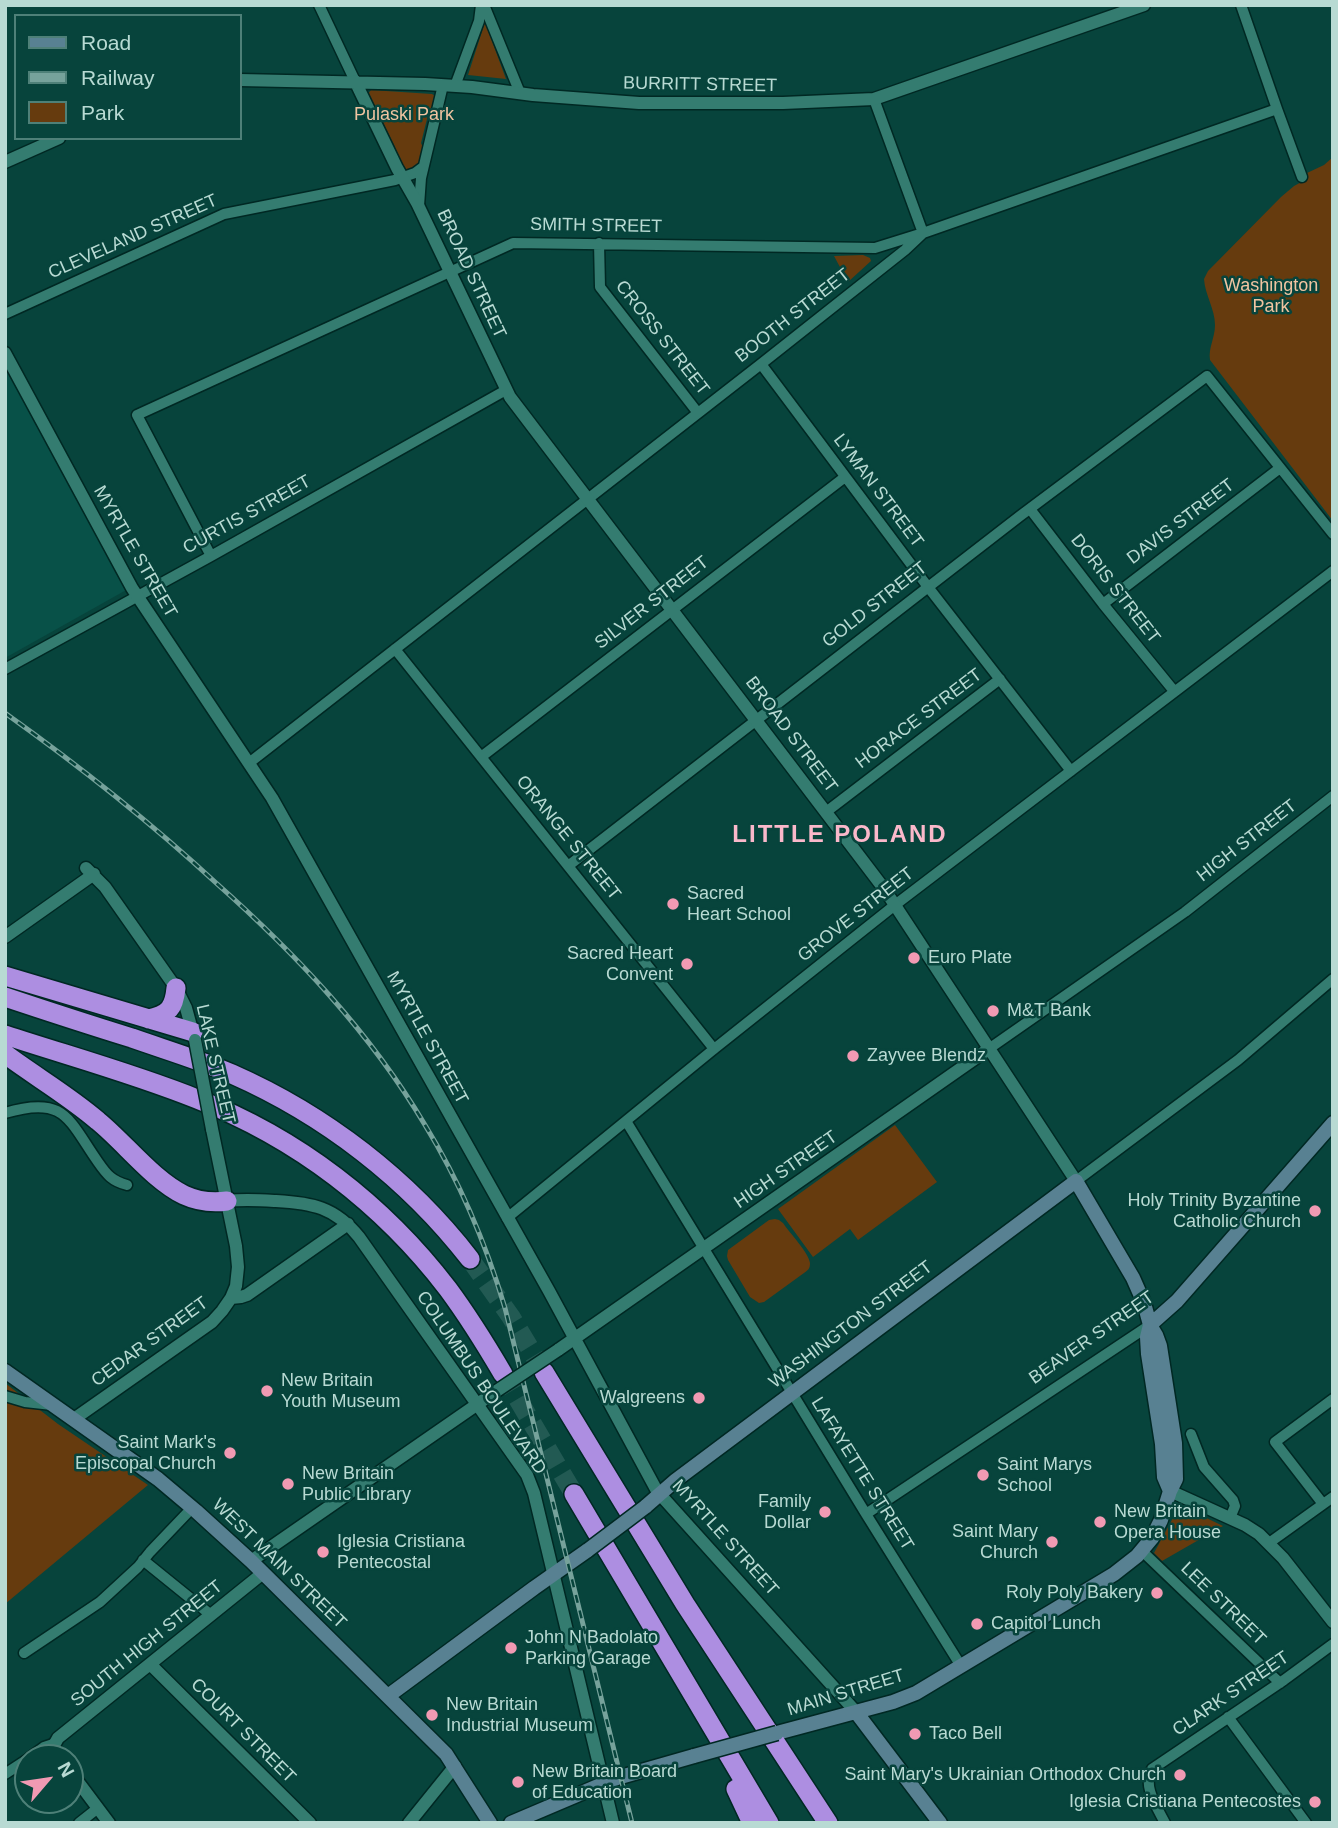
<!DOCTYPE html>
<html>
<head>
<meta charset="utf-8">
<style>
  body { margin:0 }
  #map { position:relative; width:1338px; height:1828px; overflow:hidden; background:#07443c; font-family:Arial,sans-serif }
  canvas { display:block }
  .frame { position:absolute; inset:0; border:7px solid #b8dad3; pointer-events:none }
  .legend { position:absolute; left:14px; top:14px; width:228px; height:126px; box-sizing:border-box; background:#07443c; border:2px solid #4e8078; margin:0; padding:9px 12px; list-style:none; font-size:21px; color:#b8dad3 }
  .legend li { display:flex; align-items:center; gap:14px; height:35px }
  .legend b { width:35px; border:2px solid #4e8078 }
  .north { position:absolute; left:14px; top:1744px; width:70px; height:70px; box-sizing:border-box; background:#07443c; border:2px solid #4e8078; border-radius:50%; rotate:61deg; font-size:19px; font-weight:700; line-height:28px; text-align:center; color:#b8dad3 }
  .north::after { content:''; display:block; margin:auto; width:24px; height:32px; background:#f19ab3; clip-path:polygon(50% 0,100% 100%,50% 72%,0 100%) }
</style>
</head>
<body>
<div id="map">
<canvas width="1338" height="1828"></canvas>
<div class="frame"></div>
<ul class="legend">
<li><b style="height:9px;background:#588192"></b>Road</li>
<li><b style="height:9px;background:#76a29b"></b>Railway</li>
<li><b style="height:19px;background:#663b0e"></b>Park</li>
</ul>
<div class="north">N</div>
</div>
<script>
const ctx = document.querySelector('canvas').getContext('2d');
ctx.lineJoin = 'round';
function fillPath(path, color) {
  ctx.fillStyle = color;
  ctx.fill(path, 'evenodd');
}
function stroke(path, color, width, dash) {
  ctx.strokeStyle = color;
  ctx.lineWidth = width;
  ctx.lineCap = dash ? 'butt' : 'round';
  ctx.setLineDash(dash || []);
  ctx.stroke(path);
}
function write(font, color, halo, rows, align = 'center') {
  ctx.font = font + ' Arial,sans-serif';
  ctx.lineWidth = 5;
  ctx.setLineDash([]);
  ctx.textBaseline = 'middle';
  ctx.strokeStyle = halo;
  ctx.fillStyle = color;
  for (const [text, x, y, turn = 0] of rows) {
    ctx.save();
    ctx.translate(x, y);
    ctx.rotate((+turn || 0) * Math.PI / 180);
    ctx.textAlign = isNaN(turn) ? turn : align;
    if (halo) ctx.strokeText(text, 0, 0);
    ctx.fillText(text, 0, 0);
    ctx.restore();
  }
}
fillPath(new Path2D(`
  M5 361 128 589 5 658Z`), '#085148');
fillPath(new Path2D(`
  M485 22 506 79 468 75Z
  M371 90 432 94 435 96 433 108 429 111 421 143 423 148 419 165 410 172 403 170 393 152 395 147 373 102 369 101 367 95Z
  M1333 157V521L1210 360C1208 348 1215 338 1215 325 1215 309 1205 295 1204 279L1208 271 1281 197 1294 186 1307 179V173L1324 165Z
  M863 255 870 258 871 261 848 282 834 256Z
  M895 1125 937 1182 858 1240 850 1229 813 1257 778 1209Z
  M775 1219 779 1220 783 1223C789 1232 809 1253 810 1263 810 1269 808 1270 804 1273L764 1302 759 1303 750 1297 728 1260 727 1256 728 1250 769 1220Z
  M5 1383 58 1424 148 1485 5 1604Z
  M1184 1510H1190L1223 1526 1162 1561 1154 1553 1174 1516Z`), '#663b0e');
stroke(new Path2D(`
  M470 1259 511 1317 544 1372
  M503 1374 574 1494`), '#225a53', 19, [19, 10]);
const minor = new Path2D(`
  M319 5 355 81
  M484 5 520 93
  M1241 5 1277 109 1302 177
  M455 86 479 21 481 5
  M419 206 421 178 443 85
  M599 243 600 287 698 413
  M5 314 224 214 395 180 415 173 423 167
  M761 364 928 587 1071 771
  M1030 509 1103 604 1174 691
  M211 556 137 415 513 243 875 248 923 233 874 99
  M1103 604 1280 468
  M395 649 714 1049
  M5 669 211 556 506 390
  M481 757 845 477
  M249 763 761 364 905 250 923 233 1277 109
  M826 812 1000 679
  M568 866 1020 516 1207 376 1333 534
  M990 1048 1185 912 1333 796
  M5 1113C65 1095 68 1119 98 1162 107 1175 112 1181 127 1185
  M626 1121 866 1514 961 1666
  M1076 1181 1238 1060 1333 979
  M507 1218 714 1049 895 905 1333 571
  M5 1396 25 1402 52 1405
  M1191 1434 1204 1467 1233 1500 1235 1506 1230 1518
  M1323 1504 1275 1442 1333 1399
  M866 1514 1150 1325
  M1269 1543 1333 1497
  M1142 1551 1280 1683
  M143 1560 211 1615
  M24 1653 100 1602 138 1567 150 1552 192 1508
  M1228 1717 1306 1823
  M29 1758 44 1747 53 1744
  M5 1774 28 1759
  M79 1823 98 1808
  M1165 1823C1157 1807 1142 1786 1152 1769L1284 1680 1333 1644`);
const tertiary = new Path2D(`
  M240 80 425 84 472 87 533 95 639 103H783L874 99 1144 5
  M355 81 397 168 417 203 510 397 885 890 1076 1181
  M5 162 59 138
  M5 353 132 588 272 798 549 1291 657 1491 856 1712
  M86 868 105 887 176 988 186 1008 194 1037
  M5 937 94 874
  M227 1201C244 1199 259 1200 276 1201 312 1203 335 1207 359 1237L527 1475 534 1493 613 1823
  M231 1298 241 1297 247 1295 348 1224
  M558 1350 990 1048
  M74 1419 212 1322 222 1311 231 1298 236 1286 238 1267 236 1246 212 1129
  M1170 1491 1245 1525 1259 1534 1283 1558 1333 1622
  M251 1561 495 1392
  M150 1664 310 1823
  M60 1758 53 1747 58 1738 263 1573
  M70 1771 109 1823
  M409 1823 455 1766`);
const secondary = new Path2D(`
  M1150 1325 1177 1301 1333 1123
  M1150 1325 1147 1337 1148 1354 1162 1444 1164 1477 1170 1491
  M5 1371 158 1479 196 1511 251 1561 446 1754 490 1823
  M645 1507 676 1480 1076 1181 1133 1278 1144 1303 1150 1325 1156 1335 1160 1346 1175 1443 1176 1479 1170 1491 1161 1520 1152 1538 1137 1556 1114 1574 916 1693 893 1702 777 1733
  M388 1696 534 1588 588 1550
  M856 1712 940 1823
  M511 1823 617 1778 694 1756`);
const motorway = new Path2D(`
  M5 976 193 1032
  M5 997C47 1011 90 1025 132 1038 166 1050 200 1060 232 1074 325 1115 408 1179 470 1259
  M149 1019C169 1014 174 1008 176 988
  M5 1035C69 1056 135 1074 197 1099 297 1138 383 1204 448 1289 468 1316 486 1345 503 1374
  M5 1054C36 1077 69 1096 98 1121 125 1143 153 1180 184 1195 197 1201 212 1203 227 1201
  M544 1372 685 1604 828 1823
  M574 1494 769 1823
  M736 1789 752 1823`);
stroke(minor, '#002823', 13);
stroke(tertiary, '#002823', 15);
stroke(secondary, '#002823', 17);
stroke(motorway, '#002823', 22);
stroke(minor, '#347c70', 10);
stroke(tertiary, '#347c70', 12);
stroke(secondary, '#588192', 14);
stroke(motorway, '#ad8ee1', 19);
const rail = new Path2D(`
  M5 713C78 765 149 821 215 882 295 953 370 1032 425 1125 460 1182 486 1244 505 1308L632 1823`);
stroke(rail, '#76a29b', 5);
stroke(rail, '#07443c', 2.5, [8]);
const tertiaryBridge = new Path2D(`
  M195 1040 212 1129
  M495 1392 558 1350`);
const secondaryBridge = new Path2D(`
  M588 1550 645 1507
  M694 1756 777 1733`);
stroke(tertiaryBridge, '#002823', 15, []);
stroke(secondaryBridge, '#002823', 17, []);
stroke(tertiaryBridge, '#347c70', 12);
stroke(secondaryBridge, '#588192', 14);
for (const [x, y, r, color] of [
  [673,904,7,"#f19ab3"],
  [914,958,7,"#f19ab3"],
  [687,964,7,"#f19ab3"],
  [993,1011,7,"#f19ab3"],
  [853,1056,7,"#f19ab3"],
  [1315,1211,7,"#f19ab3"],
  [267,1391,7,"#f19ab3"],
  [699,1398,7,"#f19ab3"],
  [230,1453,7,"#f19ab3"],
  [983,1475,7,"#f19ab3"],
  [288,1484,7,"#f19ab3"],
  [825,1512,7,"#f19ab3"],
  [1100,1522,7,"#f19ab3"],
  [1052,1542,7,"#f19ab3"],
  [323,1552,7,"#f19ab3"],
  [1157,1593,7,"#f19ab3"],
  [977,1624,7,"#f19ab3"],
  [511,1648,7,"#f19ab3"],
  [432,1715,7,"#f19ab3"],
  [915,1734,7,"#f19ab3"],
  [1180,1775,7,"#f19ab3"],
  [518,1782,7,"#f19ab3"],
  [1315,1802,7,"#f19ab3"]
]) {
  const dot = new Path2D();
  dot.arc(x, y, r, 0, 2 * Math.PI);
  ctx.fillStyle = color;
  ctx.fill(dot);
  stroke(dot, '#07443c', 2.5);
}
write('18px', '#b8dad3', '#07443c', [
  ["BURRITT STREET",700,85,1],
  ["SMITH STREET",596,226,1],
  ["CLEVELAND STREET",133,237,-24],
  ["BROAD STREET",471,274,65],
  ["BOOTH STREET",793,316,-38],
  ["CROSS STREET",662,338,52],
  ["LYMAN STREET",878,491,53],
  ["CURTIS STREET",247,515,-29],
  ["DAVIS STREET",1181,522,-37],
  ["MYRTLE STREET",135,552,60],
  ["DORIS STREET",1115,589,52],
  ["SILVER STREET",652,603,-38],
  ["GOLD STREET",875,605,-38],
  ["HORACE STREET",919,719,-37],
  ["BROAD STREET",791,735,53],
  ["ORANGE STREET",568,838,51],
  ["HIGH STREET",1247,841,-38],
  ["GROVE STREET",856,915,-38],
  ["MYRTLE STREET",427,1038,61],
  ["LAKE STREET",215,1064,77],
  ["HIGH STREET",786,1170,-35],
  ["WASHINGTON STREET",851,1325,-37],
  ["BEAVER STREET",1092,1338,-35],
  ["CEDAR STREET",150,1342,-36],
  ["COLUMBUS BOULEVARD",481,1383,56],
  ["LAFAYETTE STREET",862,1474,58],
  ["MYRTLE STREET",725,1538,48],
  ["WEST MAIN STREET",279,1564,44],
  ["LEE STREET",1223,1604,44],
  ["SOUTH HIGH STREET",147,1644,-39],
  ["MAIN STREET",846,1693,-17],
  ["CLARK STREET",1231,1694,-34],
  ["COURT STREET",243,1731,45]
]);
write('18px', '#f0c4a1', '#07443c', [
  ["Pulaski Park",404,115],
  ["Washington",1271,286],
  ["Park",1271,307]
]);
write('18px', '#b8dad3', '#07443c', [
  ["Sacred",687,894],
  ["Heart School",687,915],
  ["Sacred Heart",673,954,"right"],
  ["Convent",673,975,"right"],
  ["Euro Plate",928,958],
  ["M&T Bank",1007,1011],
  ["Zayvee Blendz",867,1056],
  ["Holy Trinity Byzantine",1301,1201,"right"],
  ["Catholic Church",1301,1222,"right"],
  ["New Britain",281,1381],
  ["Youth Museum",281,1402],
  ["Walgreens",685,1398,"right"],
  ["Saint Mark's",216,1443,"right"],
  ["Episcopal Church",216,1464,"right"],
  ["Saint Marys",997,1465],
  ["School",997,1486],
  ["New Britain",302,1474],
  ["Public Library",302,1495],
  ["Family",811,1502,"right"],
  ["Dollar",811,1523,"right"],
  ["New Britain",1114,1512],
  ["Opera House",1114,1533],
  ["Saint Mary",1038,1532,"right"],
  ["Church",1038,1553,"right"],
  ["Iglesia Cristiana",337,1542],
  ["Pentecostal",337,1563],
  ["Roly Poly Bakery",1143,1593,"right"],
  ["Capitol Lunch",991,1624],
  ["John N Badolato",525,1638],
  ["Parking Garage",525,1659],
  ["New Britain",446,1705],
  ["Industrial Museum",446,1726],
  ["Taco Bell",929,1734],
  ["New Britain Board",532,1772],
  ["of Education",532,1793],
  ["Saint Mary's Ukrainian Orthodox Church",1166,1775,"right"],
  ["Iglesia Cristiana Pentecostes",1301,1802,"right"]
], 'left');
ctx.letterSpacing = '2px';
write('bold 24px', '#fab8ca', '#07443c', [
  ["LITTLE POLAND",840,835]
]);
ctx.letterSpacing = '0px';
</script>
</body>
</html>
